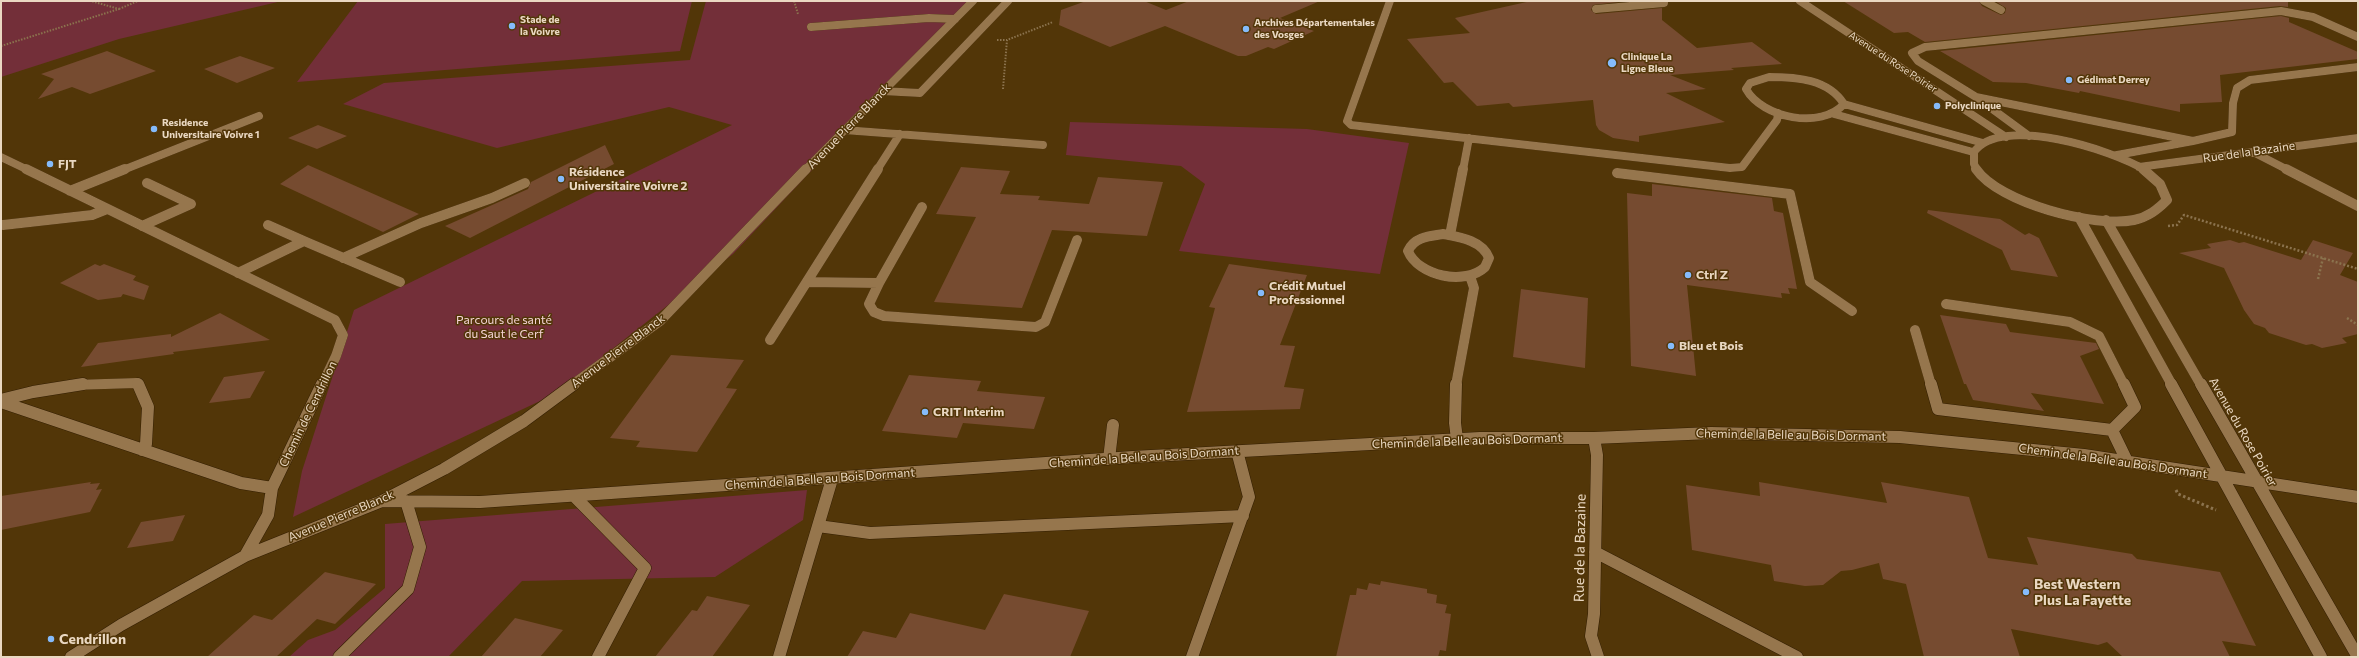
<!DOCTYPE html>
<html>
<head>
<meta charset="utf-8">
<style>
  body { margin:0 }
  #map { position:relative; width:2359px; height:658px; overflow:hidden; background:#523608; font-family:Commissioner,sans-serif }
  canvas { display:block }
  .frame { position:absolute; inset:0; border:2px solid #ead8c2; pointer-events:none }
</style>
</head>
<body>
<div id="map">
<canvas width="2359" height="658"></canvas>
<div class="frame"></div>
</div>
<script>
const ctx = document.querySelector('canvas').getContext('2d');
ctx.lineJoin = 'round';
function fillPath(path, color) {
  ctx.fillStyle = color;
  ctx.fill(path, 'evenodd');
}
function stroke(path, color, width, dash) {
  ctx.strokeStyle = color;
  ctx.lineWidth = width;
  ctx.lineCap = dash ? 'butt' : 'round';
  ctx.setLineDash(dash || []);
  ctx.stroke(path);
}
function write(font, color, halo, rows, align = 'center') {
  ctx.font = font + ' Commissioner,sans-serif';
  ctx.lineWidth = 3;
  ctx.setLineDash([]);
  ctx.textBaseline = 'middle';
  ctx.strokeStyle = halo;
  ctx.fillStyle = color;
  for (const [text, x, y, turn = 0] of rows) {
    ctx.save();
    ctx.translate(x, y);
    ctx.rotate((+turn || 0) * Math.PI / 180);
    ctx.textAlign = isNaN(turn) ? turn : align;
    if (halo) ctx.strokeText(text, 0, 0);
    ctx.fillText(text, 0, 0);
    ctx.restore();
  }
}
fillPath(new Path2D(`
  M1 1H282L119 39 1 77Z
  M358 1H692L680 51 297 82Z
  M706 1H971L733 254 555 394 293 517 302 471 354 310 732 125 669 107 497 148 343 104 384 83 690 60Z
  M1070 122 1307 129 1409 143 1380 274 1179 251 1205 184 1181 166 1066 155Z
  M807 490 803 520 715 577 522 581 448 657H289L308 640 335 630 385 588V524Z`), '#732f39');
fillPath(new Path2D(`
  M1086 1H1144L1166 10 1189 1H1320L1280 18 1314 31 1274 49 1268 47 1246 56H1238L1165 26 1110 47 1059 25 1061 10Z
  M1531 1H1627L1593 5 1591 10 1596 14 1662 8V20L1697 48 1752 42 1782 64 1731 68 1734 70 1670 75 1706 89 1666 93 1725 122 1639 136V142L1613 138 1599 130 1596 125 1593 100 1513 107 1509 103 1477 106 1453 82 1444 83 1407 39 1470 33 1455 18Z
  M1843 1H1979L1982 6 2001 15 2005 13 2006 8 1995 1H2288V7L2280 6 1925 42 1908 32 1894 33Z
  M2281 16 2289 18V22L2358 52V59L2220 75 2222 102 2180 104V112L2080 91 2079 93 2026 83 1993 82 1940 51Z
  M107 51 156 71 90 94 72 87 38 99 54 79 41 74Z
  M240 56 275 68 237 83 204 69Z
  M318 125 347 136 317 149 288 138Z
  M605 145 614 164 470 238 445 226 528 189 531 182Z
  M308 165 419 214 383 232 280 184Z
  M961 167 1010 171 1000 194 1040 196 1038 200 1089 204 1098 177 1163 182 1147 236 1052 230 1022 308 934 302 976 217 936 214Z
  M1652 184 1772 198 1774 211 1783 213 1797 289 1788 288 1790 294 1781 293 1782 298 1687 285 1696 376 1631 366 1627 193 1652 196Z
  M1928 210 2000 219 2025 235 2029 233 2039 238 2058 277 2011 270 2002 250 1927 213Z
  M2230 240 2239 243 2244 242 2301 260 2313 240 2353 253 2340 275 2358 282V334L2342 338 2347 343 2322 348 2312 344 2306 345 2269 333 2265 328 2254 324 2244 310 2224 268 2179 253 2211 248 2207 244Z
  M95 264 100 266 104 264 136 276 133 280 149 286 144 300 123 294 121 297 98 300 60 283Z
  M1229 264 1307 275 1280 345 1295 346 1284 387 1304 389 1300 409 1187 412 1215 308 1209 307Z
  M1521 289 1588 298 1585 368 1513 357Z
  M220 313 270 340 173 352 174 354 81 367 98 343 171 334V337Z
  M1940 315 2006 324 2010 332 2096 343 2099 349 2080 356 2104 404 2031 393 2044 411 1973 400 1966 384H1964Z
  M671 355 744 360 726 388 737 389 697 452 636 447 640 441 610 438Z
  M265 371 250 398 209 403 224 377Z
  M909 375 981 381 977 391 1045 397 1034 429 963 423 957 438 882 431Z
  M91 482 90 484 100 483 96 490 102 489 90 512 1 530V496Z
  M1759 482 1887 503 1881 482 1969 497 1988 558 2038 565 2027 537 2132 554 2137 559 2220 572 2256 646 2222 641 2230 657H2123L2107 642 2098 645 2011 629 2020 657H1924L1906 584 1883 579 1879 563 1852 570 1841 571 1823 585 1805 586 1774 581 1771 565 1692 550 1686 485 1760 496Z
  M185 515 173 541 127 548 141 522Z
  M325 572 376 584 335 624 317 619 276 657H207L254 615 272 620Z
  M1381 581 1427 589V593L1437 595 1436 603 1447 605 1445 613 1451 614 1446 651 1440 650 1438 657H1336L1350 595H1356L1357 588 1367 590 1369 583 1380 585Z
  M1004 594 1089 611 1070 657H847L863 631 896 638 910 613 985 630Z
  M707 596 750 605 712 657H655L692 610 697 611Z
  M515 618 563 630 540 657H481Z`), '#764b30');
const minorFar2 = new Path2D(`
  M1390 1 1347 121 1351 125 1730 168 1742 167 1777 120 1778 113
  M1800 1 2006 137
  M1984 1 2001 10
  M1596 9 1664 3V1
  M811 27 929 18 955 19
  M1769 77C1797 77 1828 79 1844 104 1821 130 1762 118 1746 89L1750 83Z
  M882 91 920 93 1008 1
  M1976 97 1918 61 1912 53 1925 47 2281 11 2313 17 2358 37
  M1844 104 1983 143
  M1834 114 1973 152
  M844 130 1043 145
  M2029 136 1976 97 2193 141 2117 155
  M2193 141 2232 132 2233 103 2237 88 2250 80 2358 67
  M2253 152 2288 170
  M1 157 28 170
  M2139 167 2358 138
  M123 170 259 116
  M805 170 973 1
  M877 170 900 134
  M1463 170 1469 138
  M1977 170 1974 164V152C2001 114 2113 150 2145 170`);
const minorFar1 = new Path2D(`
  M26 169 335 320 343 335 336 356 322 385
  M1976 169C1999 203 2095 228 2134 220 2148 217 2157 210 2167 200L2160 184 2143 169
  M2286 169 2358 206
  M1617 173 1790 194 1810 282 1852 311
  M70 191 125 169
  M2079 217 2172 385
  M2106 220 2201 385
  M3 225 92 215 107 209
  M268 225 304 241
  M142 226 191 204 147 183
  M1443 234C1459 237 1482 240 1489 258L1485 267C1465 286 1418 276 1408 251 1414 237 1429 236 1443 234Z
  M1450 235 1463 169
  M343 258 421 223 492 198 525 183
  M238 273 304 241 400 282
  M807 282 879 283 922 207
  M879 283 869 304 874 312 884 316 1036 327 1045 322 1077 240
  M1946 304 2070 322 2099 336 2124 385
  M1915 330 1931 385
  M770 340 878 169
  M73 385 137 383 138 385
  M572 385 660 321 806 169
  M1456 385 1474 288 1470 276`);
const minor = new Path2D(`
  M138 384 148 407 146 444 142 450
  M1456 384 1455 423 1457 439
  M1931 384 1938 409 2112 430 2135 407 2124 384
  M2171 384 2321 657
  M2201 384 2358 657
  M1 400 33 392 83 384
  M1 402 241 483 272 488
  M2112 430 2127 461
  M1594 438 1597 455 1594 614 1591 636 1598 657
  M1109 459 1113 425
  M574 496 645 568 598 657
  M382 501 480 502 1133 457 1480 438H1594L1711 433 1900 437 2084 455 2358 497
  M818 526 870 533 1243 516
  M1595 552 1797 657
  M245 556 268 515 272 488 322 384
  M71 657 121 625 245 556 382 501 444 469 524 421 574 384
  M339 657 408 589 420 547 406 501
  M779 657 832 479
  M1192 657 1249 497 1237 451`);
stroke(minorFar2, '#331e00', 8);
stroke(minorFar1, '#331e00', 10);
stroke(minor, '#331e00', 13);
stroke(new Path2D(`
  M794 1 798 14
  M119 9 138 1
  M997 40H1007
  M1 46 119 9 91 1
  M1003 89 1007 40 1053 22`), '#8b734e', 2, [1.5, 1.5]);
stroke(new Path2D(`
  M2168 226 2177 225 2184 215 2358 269
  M2318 279 2323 258
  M2347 318 2358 325`), '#8b734e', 2.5, [2, 2]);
stroke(new Path2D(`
  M2176 490 2178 494 2216 510`), '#8b734e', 3, [2.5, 2.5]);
stroke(minorFar2, '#96764d', 8);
stroke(minorFar1, '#96764d', 10);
stroke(minor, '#96764d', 12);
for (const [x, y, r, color] of [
  [512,26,4,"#85bbfb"],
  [1246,29,4,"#85bbfb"],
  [1612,63,5,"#85bbfb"],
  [2069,80,4,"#85bbfb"],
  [1937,106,4,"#85bbfb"],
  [154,129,4,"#85bbfb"],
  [50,164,4,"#85bbfb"],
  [561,179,4,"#85bbfb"],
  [1688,275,4,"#85bbfb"],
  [1261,293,4,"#85bbfb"],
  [1671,346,4,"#85bbfb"],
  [925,412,4,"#85bbfb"],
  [2026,592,4,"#85bbfb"],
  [51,639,4,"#85bbfb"]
]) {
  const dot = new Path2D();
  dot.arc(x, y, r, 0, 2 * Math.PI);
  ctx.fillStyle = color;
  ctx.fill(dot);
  stroke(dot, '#523608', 1.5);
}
write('bold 10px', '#ead8c2', '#523608', [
  ["Stade de",520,20],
  ["la Voivre",520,32],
  ["Archives Départementales",1254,23],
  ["des Vosges",1254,35],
  ["Clinique La",1621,57],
  ["Ligne Bleue",1621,69],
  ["Gédimat Derrey",2077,80],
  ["Polyclinique",1945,106],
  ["Residence",162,123],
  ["Universitaire Voivre 1",162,135]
], 'left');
write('10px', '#ead8c2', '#523608', [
  ["Avenue du Rose Poirier",1893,62,33]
]);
write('12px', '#ead8c2', '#523608', [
  ["Avenue Pierre Blanck",849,126,-46],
  ["Rue de la Bazaine",2249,152,-8],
  ["Avenue Pierre Blanck",618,351,-37],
  ["Chemin de Cendrillon",308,414,-64],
  ["Avenue du Rose Poirier",2243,432,60],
  ["Chemin de la Belle au Bois Dormant",1791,435,1],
  ["Chemin de la Belle au Bois Dormant",1467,441,-2],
  ["Chemin de la Belle au Bois Dormant",1144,457,-4],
  ["Chemin de la Belle au Bois Dormant",2113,461,8],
  ["Chemin de la Belle au Bois Dormant",820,479,-4],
  ["Avenue Pierre Blanck",341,516,-23]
]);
write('bold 12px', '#ead8c2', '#523608', [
  ["FJT",58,164],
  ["Résidence",569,172],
  ["Universitaire Voivre 2",569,186],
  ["Ctrl Z",1696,275],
  ["Crédit Mutuel",1269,286],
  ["Professionnel",1269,300],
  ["Bleu et Bois",1679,346],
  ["CRIT Interim",933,412]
], 'left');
write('12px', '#f6d4d7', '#523608', [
  ["Parcours de santé",504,320],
  ["du Saut le Cerf",504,334]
]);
write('14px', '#ead8c2', '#523608', [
  ["Rue de la Bazaine",1580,548,-89]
]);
write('bold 14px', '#ead8c2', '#523608', [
  ["Best Western",2034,584],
  ["Plus La Fayette",2034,600],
  ["Cendrillon",59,639]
], 'left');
</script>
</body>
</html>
